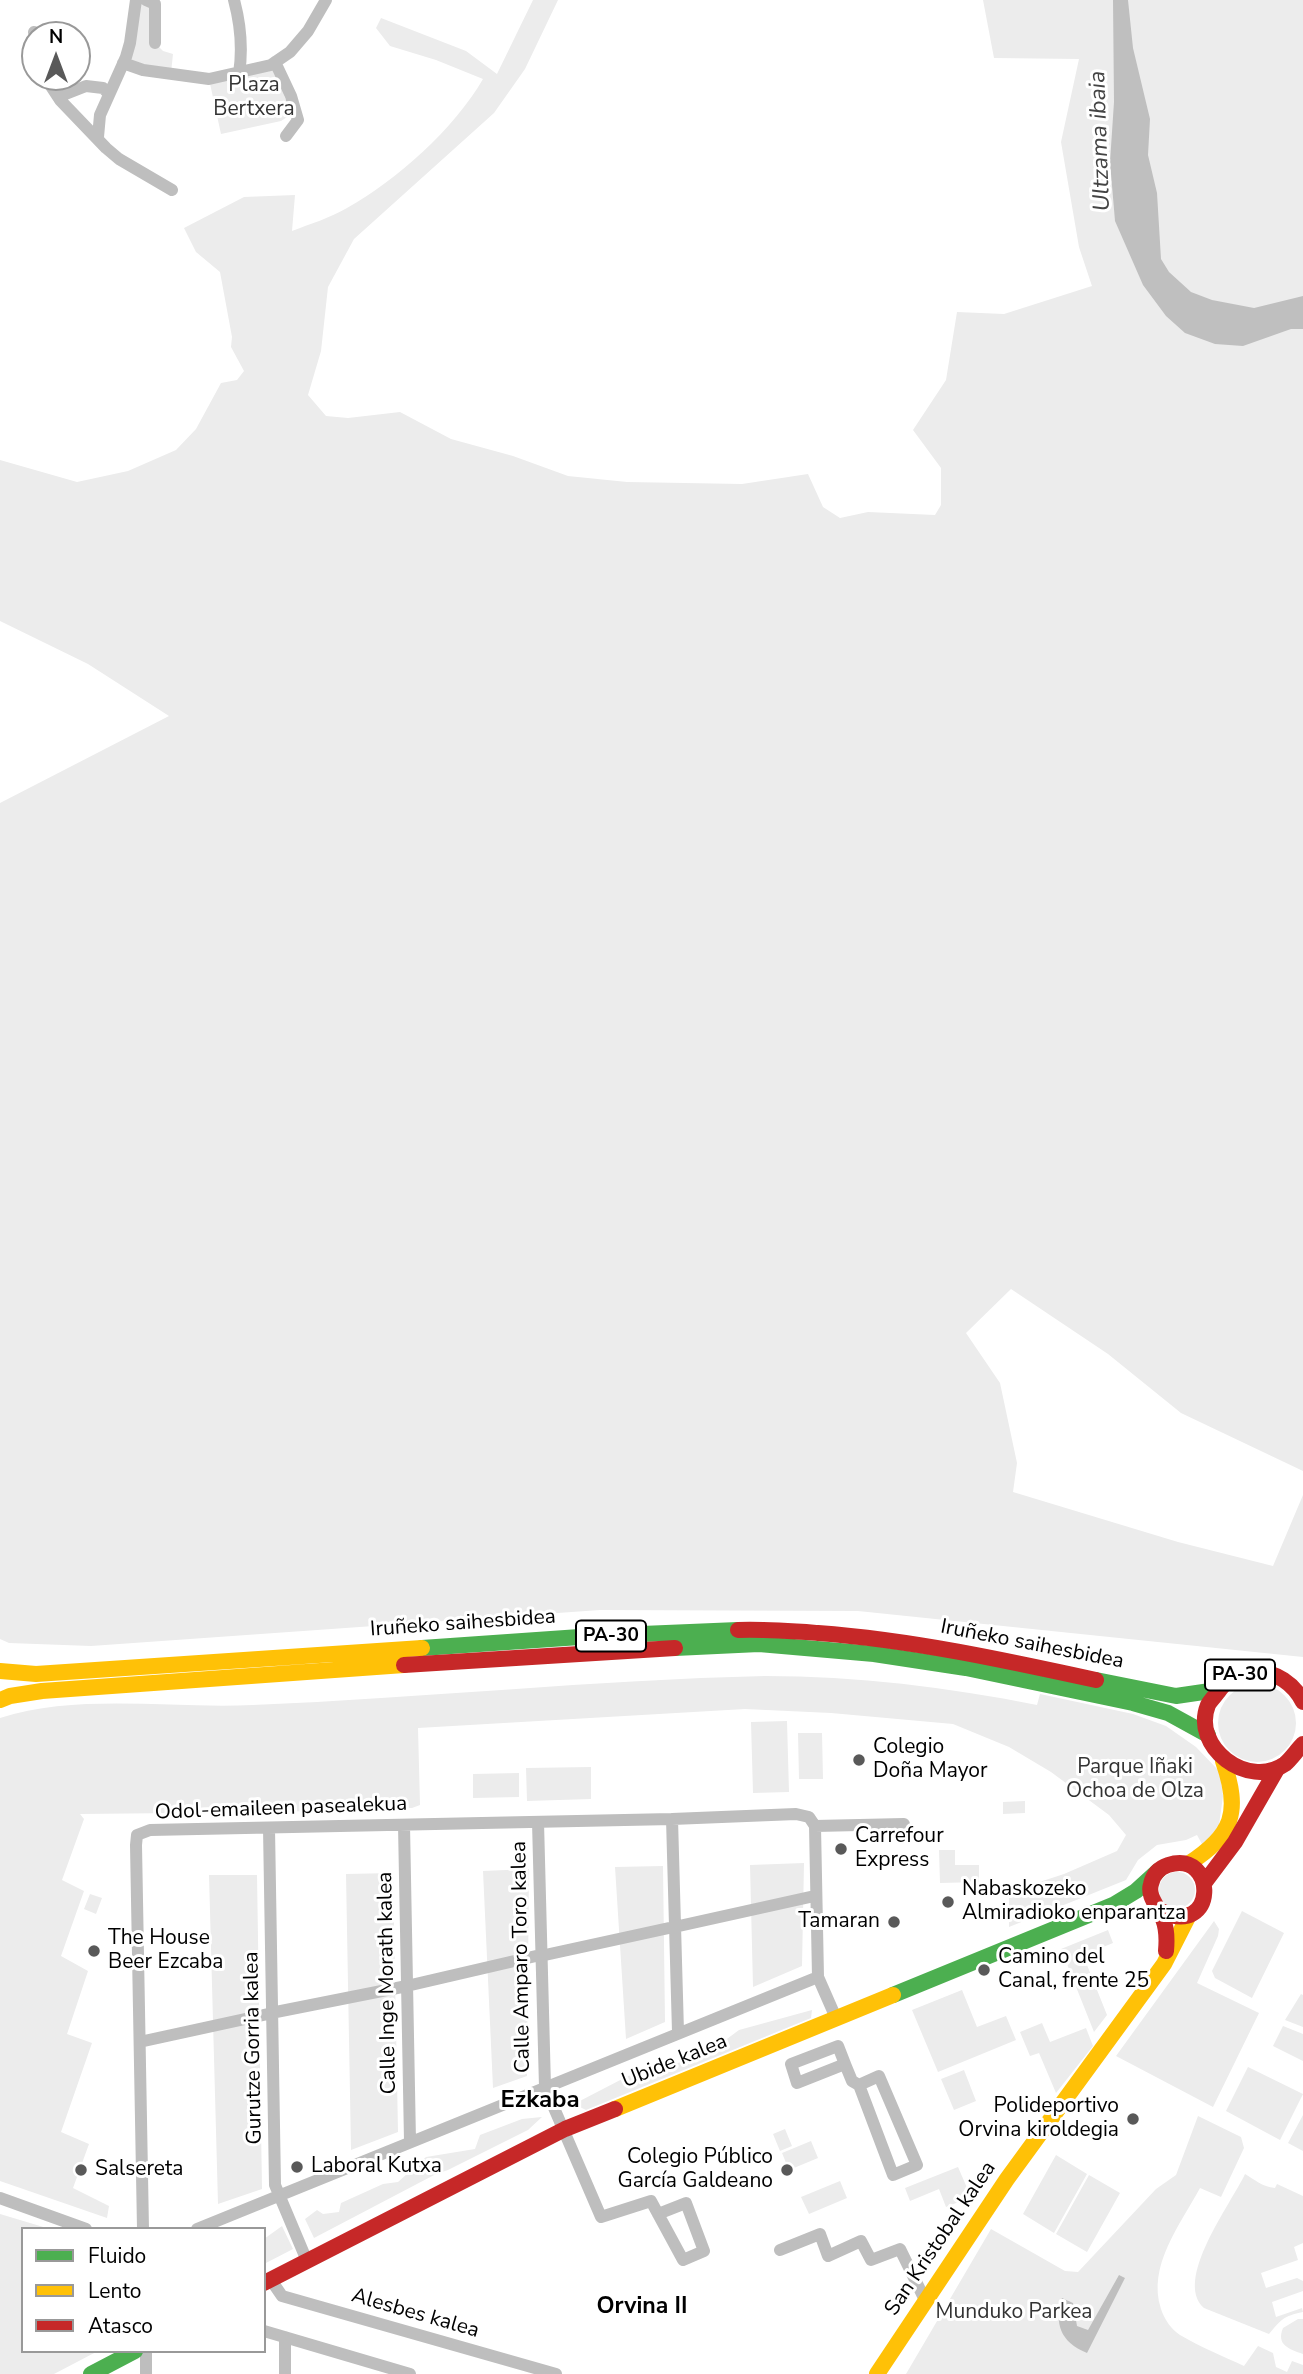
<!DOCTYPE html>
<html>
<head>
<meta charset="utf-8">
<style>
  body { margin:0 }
  #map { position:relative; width:1303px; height:2374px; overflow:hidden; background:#fff; font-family:"Nunito Sans",sans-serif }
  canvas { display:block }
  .legend { position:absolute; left:21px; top:2227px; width:245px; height:126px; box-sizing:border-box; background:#fff; border:2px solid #999; margin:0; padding:9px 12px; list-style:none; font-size:21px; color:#000 }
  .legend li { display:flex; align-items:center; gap:14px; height:35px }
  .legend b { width:35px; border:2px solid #999 }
  .north { position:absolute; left:21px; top:21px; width:70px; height:70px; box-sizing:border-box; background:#fff; border:2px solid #999; border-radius:50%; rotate:0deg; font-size:19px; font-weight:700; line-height:28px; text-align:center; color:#000 }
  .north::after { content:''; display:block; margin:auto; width:24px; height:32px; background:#595959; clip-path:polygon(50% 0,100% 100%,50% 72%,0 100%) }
</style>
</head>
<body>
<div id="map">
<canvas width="1303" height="2374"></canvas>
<ul class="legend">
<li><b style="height:9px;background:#4caf50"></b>Fluido</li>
<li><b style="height:9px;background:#ffc107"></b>Lento</li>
<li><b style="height:9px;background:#c62828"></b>Atasco</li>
</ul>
<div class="north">N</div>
</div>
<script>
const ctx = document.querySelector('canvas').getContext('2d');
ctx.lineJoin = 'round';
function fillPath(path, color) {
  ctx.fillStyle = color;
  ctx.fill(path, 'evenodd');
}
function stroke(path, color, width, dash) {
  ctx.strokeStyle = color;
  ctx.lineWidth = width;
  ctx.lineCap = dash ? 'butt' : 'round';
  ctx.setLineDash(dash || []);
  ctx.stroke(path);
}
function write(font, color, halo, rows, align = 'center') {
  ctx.font = font + ' "Nunito Sans",sans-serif';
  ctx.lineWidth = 6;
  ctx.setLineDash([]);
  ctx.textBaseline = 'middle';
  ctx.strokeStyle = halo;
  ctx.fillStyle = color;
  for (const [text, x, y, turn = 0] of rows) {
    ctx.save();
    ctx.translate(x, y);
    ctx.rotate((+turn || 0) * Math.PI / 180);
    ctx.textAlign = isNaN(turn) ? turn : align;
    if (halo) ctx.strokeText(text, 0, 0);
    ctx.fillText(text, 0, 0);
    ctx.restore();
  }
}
fillPath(new Path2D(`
  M136 0 155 4V43L163 51 173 54 171 73 123 63Z
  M533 0H558L525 69 494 113 354 239 328 287 321 351 308 395 326 416 348 418 400 412 451 439 513 456 568 476 627 482 742 484 808 474 823 507 840 518 868 512 935 515 941 505V468L913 430 946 380 957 312 1004 314 1092 286 1079 247 1061 142 1079 59 994 58 983 0H1303V1471L1181 1413 1108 1354 1011 1289 966 1333 1000 1383 1017 1463 1013 1492 1178 1542 1273 1566 1303 1495V1657L858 1611 600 1610 91 1646 9 1643 0 1639V803L169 716 88 664 0 621V460L77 482 128 471 176 450 196 429 221 383 237 380 244 371 231 347 232 337 220 272 196 252 184 228 244 197 295 195 292 231C310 224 330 218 347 208 397 180 454 129 483 79L436 60 390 46 376 28 381 18 466 51 497 74Z
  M271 65 292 114 281 121 221 134 209 79Z
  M765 1676C857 1676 947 1687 1037 1705L1040 1694 1133 1714 1166 1726 1196 1747 1220 1772 1223 1796 1219 1825 1203 1846 1197 1835 1186 1840 1157 1845 1138 1860 1126 1880 1009 1927V1892L1064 1874 1117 1851 1126 1835 1109 1815 1051 1772 1009 1747 953 1724 831 1713 745 1709 418 1728 420 1805 412 1808 275 1812 80 1814 84 1819 62 1880 84 1891 61 1956 88 1971 67 2034 92 2043 61 2132 89 2144 73 2188 109 2206 107 2218 0 2181V1718C78 1693 171 1709 253 1705 424 1698 594 1680 765 1676Z
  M1218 1723a39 39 0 1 1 78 0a39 39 0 1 1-78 0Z
  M787 1721 789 1792 753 1793 751 1722Z
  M798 1733H822L823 1779H799Z
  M591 1767V1799L527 1801 526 1768Z
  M519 1773V1797L473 1798V1774Z
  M1025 1801V1813L1003 1814V1802Z
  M939 1850H955V1865H979V1882L940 1883Z
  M804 1863 802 1966 753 1987 750 1865Z
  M663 1866 665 2022 626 2039 615 1867Z
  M529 1869 527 2076 493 2088 483 1871Z
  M1159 1890a18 18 0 1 1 36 0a18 18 0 1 1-36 0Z
  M393 1873 398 2132 351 2150 346 1874Z
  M209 1875H257L262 2189 218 2204Z
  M90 1894 102 1898 96 1914 84 1909Z
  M1242 1911 1284 1933 1252 1998 1215 1978 1212 1971Z
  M1214 1921 1219 1929 1218 1936 1197 1983 1259 2013 1213 2107 1116 2056Z
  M1108 1930 1113 1943 1083 1955 1107 2015 1094 2032 1061 1949Z
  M962 1990 977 2027 1006 2016 1016 2040 938 2072 912 2010Z
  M1301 1994 1303 1995V2027L1285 2020Z
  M812 2010 811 2018 586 2110 574 2104 628 2076 704 2056 739 2030Z
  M1042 2023 1050 2042 1086 2028 1093 2046 1056 2093 1039 2053 1030 2056 1020 2032Z
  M1283 2026 1303 2034V2061L1273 2046Z
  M1248 2067 1303 2094 1280 2140 1226 2111Z
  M964 2070 976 2101 954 2110 941 2079Z
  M1303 2115V2151L1288 2143Z
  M1198 2116 1241 2137 1244 2148 1221 2197 1200 2188C1180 2225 1147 2266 1161 2309 1164 2319 1172 2330 1180 2335 1200 2347 1223 2356 1244 2366L1258 2346 1273 2353 1276 2367 1287 2372 1292 2361 1303 2365V2374H906L991 2229 1065 2271 1078 2272 1156 2189 1176 2175Z
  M542 2117 528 2130 448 2170 436 2174 314 2238 305 2219 317 2210 323 2214 339 2212 341 2203 383 2184 398 2182 426 2157 475 2149 480 2135 522 2119Z
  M785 2129 792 2146 780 2151 773 2134Z
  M811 2141 818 2158 789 2170 782 2153Z
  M1056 2155 1087 2174 1054 2233 1023 2214Z
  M958 2167 971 2197 946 2207 939 2189 910 2201 905 2188Z
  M1245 2174C1254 2179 1262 2187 1275 2188L1277 2184 1303 2196V2243L1294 2247 1298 2260 1261 2273 1266 2288 1297 2278 1303 2281V2291L1272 2302 1276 2317 1302 2308 1303 2312C1283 2316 1281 2320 1269 2334L1204 2308C1173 2280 1231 2204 1245 2174Z
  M1089 2175 1120 2193 1087 2252 1056 2234Z
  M840 2181 847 2198 809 2214 801 2197Z
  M0 2214 50 2229H23V2351H98L54 2374H0Z
  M282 2226 293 2249 264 2264V2239Z
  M1298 2319H1303V2354C1289 2349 1276 2345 1283 2328Z`), '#ececec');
fillPath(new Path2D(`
  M1113 0H1128L1133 48 1150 119 1148 155 1157 193 1161 259 1169 272 1191 292 1212 300 1254 308 1303 296V329H1291L1243 346 1215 344 1185 333 1166 316 1143 285 1115 221 1110 162 1114 102Z
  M1119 2275 1125 2278 1087 2353C1060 2342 1054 2323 1062 2298L1073 2303 1077 2326 1088 2330Z`), '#bfbfbf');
stroke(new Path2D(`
  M146 0 155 4V43
  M234 0C241 26 243 48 239 74
  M34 32 35 39
  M275 62 291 96 298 120 286 136
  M123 63 143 70 209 79 271 65 290 52 308 31 326 0
  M45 77 60 100 106 148 119 159 172 190
  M58 97 86 86 103 88 109 94
  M98 137 100 115 126 57 130 43 136 0
  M672 1819 678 2032
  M538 1822 545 2087 601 2217 651 2201 683 2260 704 2251 686 2203 658 2214
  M404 1825 410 2141
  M815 1826 904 1824
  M269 1828 275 2185 307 2261
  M679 1926 810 1897
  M545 1955 669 1928
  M411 1985 536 1956
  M276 2012 402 1987
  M144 2041 268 2014
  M838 2046 845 2064 797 2083 791 2064Z
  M845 2064 852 2081 859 2085 893 2175 917 2165 879 2076 859 2085
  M0 2198 86 2229
  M143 2229 136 1845 137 1835 150 1830 672 1819 796 1814 809 1817 815 1826 818 1977 836 2018
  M197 2229 818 1977
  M780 2250 820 2234 828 2256 861 2241 871 2260 900 2249 925 2300
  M271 2280 282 2296 556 2374
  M264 2331 410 2374
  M285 2337V2374
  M146 2351V2374`), '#bebebe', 12);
stroke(new Path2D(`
  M422 1648 594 1636 738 1630
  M675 1648 759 1644 874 1654 966 1668 1133 1703 1168 1713 1208 1735
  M1096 1680 1176 1696 1217 1690
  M893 1995 1113 1905 1136 1891 1158 1871
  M91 2374 135 2351`), '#4caf50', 16);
stroke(new Path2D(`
  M0 1671 36 1674 422 1648
  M0 1700 10 1696 42 1691 404 1665
  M1188 1864C1233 1835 1241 1812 1223 1761
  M615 2109 893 1995
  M877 2374 1007 2179 1164 1964 1189 1915`), '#ffc107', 16);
stroke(new Path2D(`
  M738 1630C765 1629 791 1631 818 1633 912 1640 1004 1660 1096 1680
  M404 1665 675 1648
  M1303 1702C1294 1684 1276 1671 1255 1672 1240 1673 1226 1680 1218 1692 1215 1696 1210 1701 1208 1705 1191 1747 1248 1790 1285 1764 1291 1759 1297 1750 1303 1744
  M1205 1882 1235 1842 1277 1769
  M1161 1911C1217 1939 1218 1849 1168 1865 1159 1868 1153 1875 1151 1884 1147 1897 1159 1907 1163 1919 1167 1929 1167 1940 1166 1951
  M264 2283 565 2129 615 2109`), '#c62828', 16);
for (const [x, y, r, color] of [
  [859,1760,7,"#595959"],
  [841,1849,7,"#595959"],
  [948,1902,7,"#595959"],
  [894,1922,7,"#595959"],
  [94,1951,7,"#595959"],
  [984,1970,7,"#595959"],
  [1133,2119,7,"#595959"],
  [297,2167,7,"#595959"],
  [81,2170,7,"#595959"],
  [787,2170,7,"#595959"]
]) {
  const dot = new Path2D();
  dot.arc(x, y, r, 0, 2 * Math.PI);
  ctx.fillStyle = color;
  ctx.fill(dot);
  stroke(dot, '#fff', 2.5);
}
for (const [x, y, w] of [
  [611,1636,70],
  [1240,1675,70]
]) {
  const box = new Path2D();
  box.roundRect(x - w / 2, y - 15.5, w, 31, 5);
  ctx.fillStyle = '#fff';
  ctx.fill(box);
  stroke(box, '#000', 2);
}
write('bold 19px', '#000', null, [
  ["PA-30",611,1636],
  ["PA-30",1240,1675]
]);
write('21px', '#333', '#fff', [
  ["Plaza",254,86],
  ["Bertxera",254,110],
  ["Parque Iñaki",1135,1768],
  ["Ochoa de Olza",1135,1792],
  ["Munduko Parkea",1014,2313]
]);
write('21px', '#000', '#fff', [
  ["Iruñeko saihesbidea",463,1624,-4],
  ["Iruñeko saihesbidea",1032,1645,11],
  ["Odol-emaileen pasealekua",281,1809,-2],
  ["Calle Amparo Toro kalea",522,1957,-91],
  ["Calle Inge Morath kalea",388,1983,-91],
  ["Gurutze Gorria kalea",254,2048,-91],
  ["Ubide kalea",675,2062,-22],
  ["San Kristobal kalea",941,2239,-56],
  ["Alesbes kalea",415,2314,16]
]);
write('21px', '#000', '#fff', [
  ["Colegio",873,1748],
  ["Doña Mayor",873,1772],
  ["Carrefour",855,1837],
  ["Express",855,1861],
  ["Nabaskozeko",962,1890],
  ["Almiradioko enparantza",962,1914],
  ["Tamaran",880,1922,"right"],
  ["The House",108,1939],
  ["Beer Ezcaba",108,1963],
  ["Camino del",998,1958],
  ["Canal, frente 25",998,1982],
  ["Polideportivo",1119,2107,"right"],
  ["Orvina kiroldegia",1119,2131,"right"],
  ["Colegio Público",773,2158,"right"],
  ["García Galdeano",773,2182,"right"],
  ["Laboral Kutxa",311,2167],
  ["Salsereta",95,2170]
], 'left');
write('italic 23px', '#444', '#fff', [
  ["Ultzama ibaia",1101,141,-92]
]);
write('bold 23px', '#000', '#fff', [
  ["Orvina II",642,2307]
]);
write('bold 24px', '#000', '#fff', [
  ["Ezkaba",540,2101]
]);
</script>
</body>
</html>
